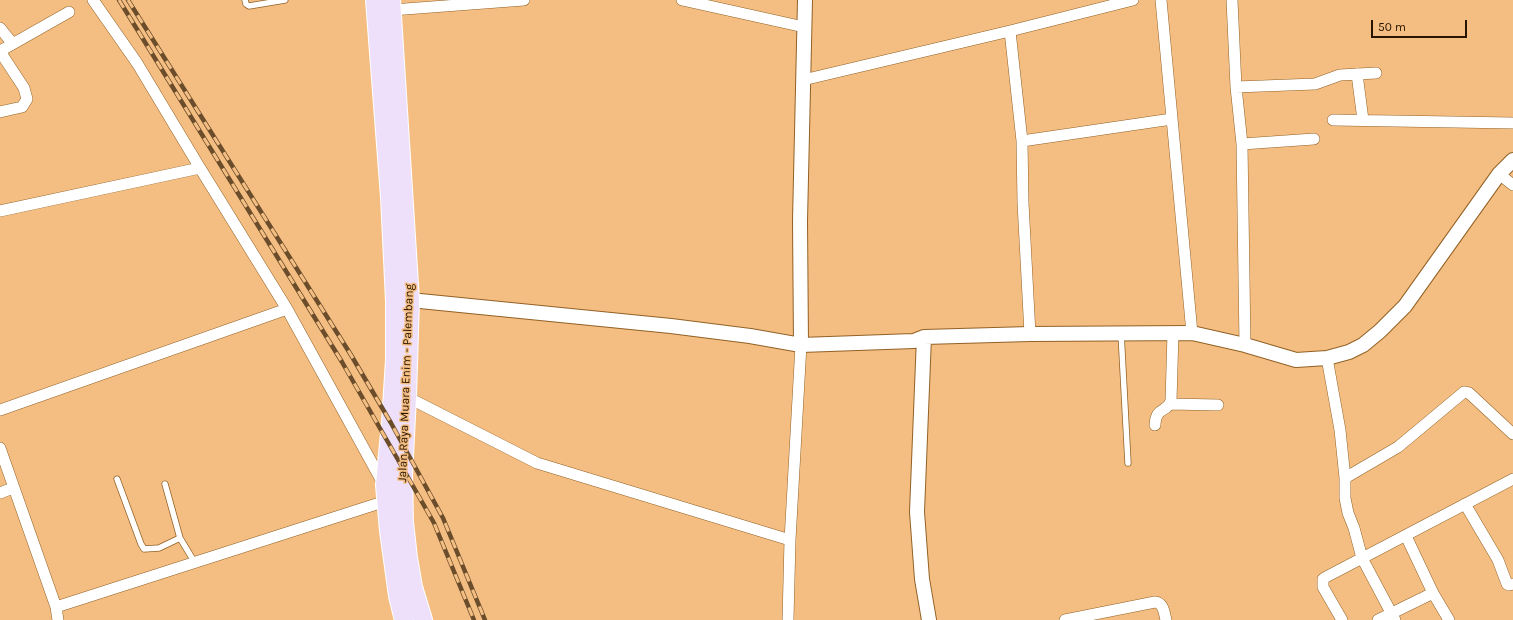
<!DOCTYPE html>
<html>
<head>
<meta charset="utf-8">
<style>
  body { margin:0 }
  #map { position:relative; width:1513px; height:620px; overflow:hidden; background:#f4be83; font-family:Karla,sans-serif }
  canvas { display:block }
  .scale { position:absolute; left:1371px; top:20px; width:96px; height:18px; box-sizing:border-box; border:2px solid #281500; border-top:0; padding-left:5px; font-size:12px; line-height:14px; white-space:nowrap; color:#281500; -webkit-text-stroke:3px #f4be83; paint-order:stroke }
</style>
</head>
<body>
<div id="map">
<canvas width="1513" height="620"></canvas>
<div class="scale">50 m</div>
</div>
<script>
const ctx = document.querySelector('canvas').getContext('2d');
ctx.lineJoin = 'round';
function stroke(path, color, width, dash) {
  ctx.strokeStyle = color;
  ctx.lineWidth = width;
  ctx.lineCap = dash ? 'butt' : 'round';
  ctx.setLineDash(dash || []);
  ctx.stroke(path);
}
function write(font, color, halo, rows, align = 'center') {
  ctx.font = font + ' Karla,sans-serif';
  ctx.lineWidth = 3;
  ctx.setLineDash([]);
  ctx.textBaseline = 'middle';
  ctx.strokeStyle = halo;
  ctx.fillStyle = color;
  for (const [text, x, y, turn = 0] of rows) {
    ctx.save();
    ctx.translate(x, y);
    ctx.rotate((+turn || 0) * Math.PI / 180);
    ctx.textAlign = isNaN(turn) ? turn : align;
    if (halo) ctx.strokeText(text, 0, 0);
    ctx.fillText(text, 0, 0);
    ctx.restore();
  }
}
const service = new Path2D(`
  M245 0 246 4 249 6 285 0
  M1121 333 1128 463
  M117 479 141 544 144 549 159 548 180 538 195 563
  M165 484 180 538`);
const minor = new Path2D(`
  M93 0 137 63 200 168
  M682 0 804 27
  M1161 0 1192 333
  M1232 0 1236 87 1242 144 1245 345
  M392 10 524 0
  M0 28 12 43
  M1010 31 1022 141 1023 203 1030 334
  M1357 74 1363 120
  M803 80 1010 31 1133 0
  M1236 87 1315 84 1340 75 1376 73
  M0 112 22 107 27 99 24 88 3 56 2 50 69 12
  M1333 120 1513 123
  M1022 141 1172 119
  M1242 144 1314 139
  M1499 174 1513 185
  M0 211 200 168 287 309 384 485
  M1327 358 1340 430 1345 478V498L1348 513 1354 528 1362 558 1395 620
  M407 397 537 463 790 540
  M1170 404 1218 405
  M0 410 287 309
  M1155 425C1156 406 1167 413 1171 401L1173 333
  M0 448 56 607 58 620
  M1345 478 1398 447 1464 392 1469 393 1513 434
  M0 493 13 488
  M1465 504 1498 560 1507 584 1509 585 1513 584
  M1406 536 1433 593 1449 620
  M56 607 386 501
  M788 620 790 540 801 345
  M1065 620 1155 602C1164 603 1164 613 1166 620
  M1342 620 1323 587V579L1326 577 1513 479
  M1378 620 1433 593`);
const tertiary = new Path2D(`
  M410 300 671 326 750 336 801 345 914 341 924 337 1030 334 1192 333 1245 345 1296 360 1327 358 1349 352 1363 345 1380 331 1405 306 1499 174 1513 160
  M924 337 917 512 922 579 929 620
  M801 345 800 221 805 0`);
const primary = new Path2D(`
  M375 0 390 197 395 301V360L391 423 385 485 389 531 398 596 404 620
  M391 0 410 300 407 397 403 476 404 522 408 558 413 587 423 620`);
stroke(service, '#926125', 7);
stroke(minor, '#926125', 12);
stroke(tertiary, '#926125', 16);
stroke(primary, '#fff', 20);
stroke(service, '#fff', 5.5);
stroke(minor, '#fff', 11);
stroke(tertiary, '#fff', 14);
stroke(primary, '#eee0fa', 18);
const rail = new Path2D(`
  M119 0 342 362 389 444 434 523 474 620
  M128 0 351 355 391 423 443 518 485 620`);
stroke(rail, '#6b4d2b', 4.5);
stroke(rail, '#f4be83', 3, [9]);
write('12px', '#281500', '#f4be83', [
  ["Jalan Raya Muara Enim - Palembang",406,383,-88]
]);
</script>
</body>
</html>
